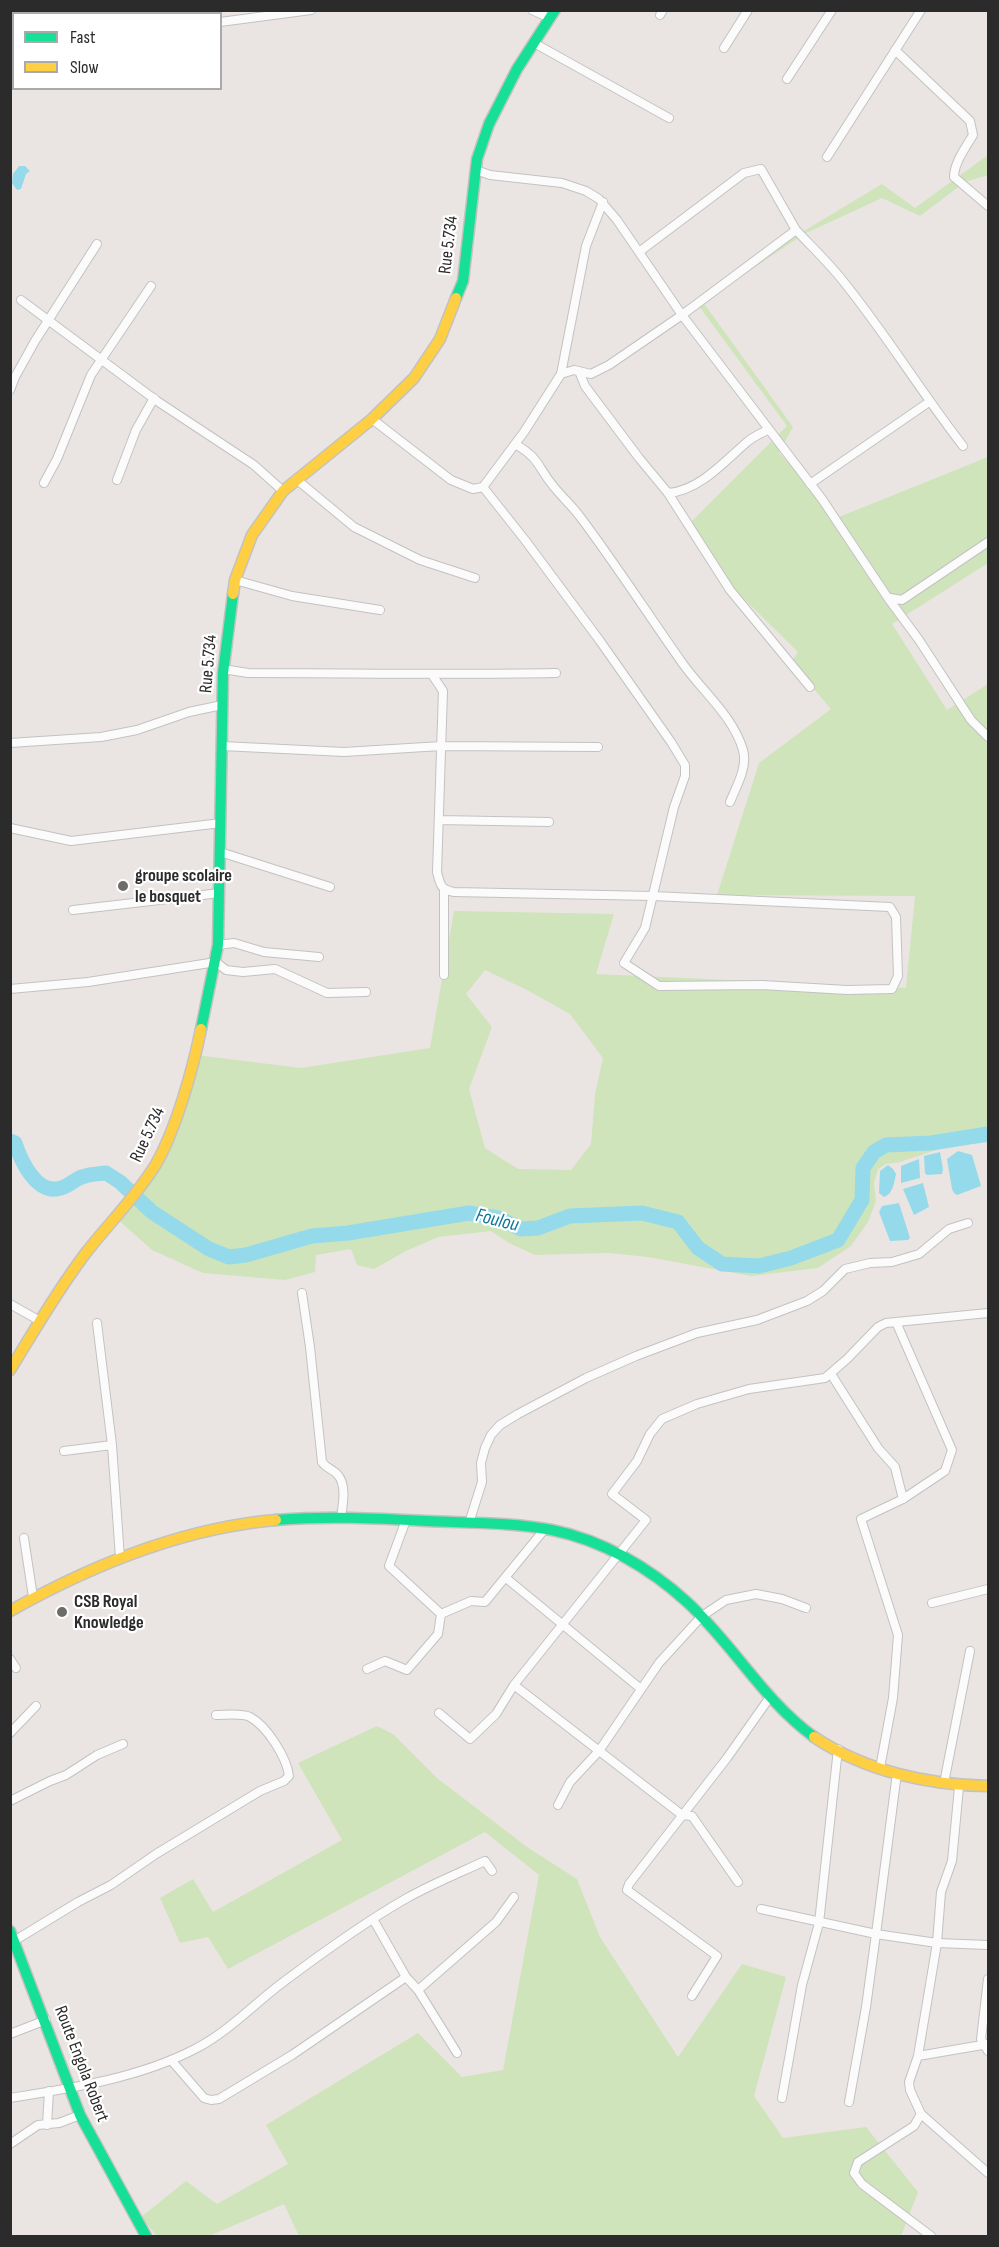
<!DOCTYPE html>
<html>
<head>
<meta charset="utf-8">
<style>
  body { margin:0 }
  #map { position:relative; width:999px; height:2247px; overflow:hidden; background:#eae5e2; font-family:"Sofia Sans Condensed",sans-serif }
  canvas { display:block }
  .frame { position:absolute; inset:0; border:12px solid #2b2b2b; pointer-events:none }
  .legend { position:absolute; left:12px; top:12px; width:210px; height:78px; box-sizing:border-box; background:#fff; border:2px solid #aaa; margin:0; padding:8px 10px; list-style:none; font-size:18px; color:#2b2b2b }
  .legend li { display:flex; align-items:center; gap:12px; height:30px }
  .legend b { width:30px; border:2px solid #aaa }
</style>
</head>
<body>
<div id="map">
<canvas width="999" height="2247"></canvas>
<div class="frame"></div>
<ul class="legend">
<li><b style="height:8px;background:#16e098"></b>Fast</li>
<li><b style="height:8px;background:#ffcf43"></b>Slow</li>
</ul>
</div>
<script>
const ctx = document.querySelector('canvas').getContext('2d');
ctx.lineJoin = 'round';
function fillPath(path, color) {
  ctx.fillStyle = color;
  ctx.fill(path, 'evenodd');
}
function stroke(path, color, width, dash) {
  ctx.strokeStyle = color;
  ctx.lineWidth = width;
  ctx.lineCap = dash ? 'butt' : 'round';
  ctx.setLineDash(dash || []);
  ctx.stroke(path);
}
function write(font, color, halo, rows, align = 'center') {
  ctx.font = font + ' "Sofia Sans Condensed",sans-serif';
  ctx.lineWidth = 4.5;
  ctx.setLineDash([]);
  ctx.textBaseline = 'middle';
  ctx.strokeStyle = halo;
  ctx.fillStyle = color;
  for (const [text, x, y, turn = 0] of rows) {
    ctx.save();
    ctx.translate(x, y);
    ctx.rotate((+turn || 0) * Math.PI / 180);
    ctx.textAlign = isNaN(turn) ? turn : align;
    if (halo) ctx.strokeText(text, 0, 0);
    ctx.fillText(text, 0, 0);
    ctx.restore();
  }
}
fillPath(new Path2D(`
  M988 155V175L965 182 920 216 882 198 804 234 703 302 793 427 779 453 839 517 988 457V563L892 624 947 710 988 684V1142L945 1147 900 1162 886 1164 878 1169 874 1183 876 1201 868 1222 851 1246 818 1268 751 1276 648 1257 608 1253 535 1255 509 1243 491 1231 438 1237 406 1251 374 1269 357 1265 351 1249 316 1255 315 1272 285 1280 203 1273 152 1250 115 1217 156 1163 196 1055 301 1068 430 1048 454 911 614 914 596 974 906 988 915 896 717 895 759 763 831 709 791 662 798 652 725 580 690 523 787 426 696 302 809 228 882 184 915 208ZM485 970 527 990 570 1014 603 1058 595 1094 591 1144 571 1170 518 1169 485 1148 469 1089 492 1027 466 994Z
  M377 1726 393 1734 437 1778 527 1847 577 1879 600 1937 678 2057 742 1964 786 1977 754 2096 783 2138 866 2127 918 2192 901 2236H299L284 2204 209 2236H157L141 2217 186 2181 217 2204 288 2164 266 2125 418 2033 462 2077 503 2070 539 1875 485 1832 228 1969 208 1937 180 1943 160 1898 193 1879 213 1912 342 1840 298 1763Z`), '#cfe4ba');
fillPath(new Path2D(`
  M25 166 30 171 26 174 21 189 17 190 12 183 13 174 19 166Z
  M958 1151 972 1155 981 1186 957 1195 954 1193 952 1189 947 1159Z
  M940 1152 943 1169 942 1174 927 1175 925 1173 924 1156Z
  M919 1159 920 1178 901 1183V1166Z
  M888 1165 893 1169 896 1174C894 1183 893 1194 884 1197L879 1193 880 1171Z
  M923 1183 929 1207 914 1215 903 1189Z
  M899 1203 910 1238 908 1240 890 1241 879 1212 882 1206Z`), '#95daea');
stroke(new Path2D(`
  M10 1141 15 1143C21 1161 37 1196 61 1188 69 1186 75 1179 82 1177 89 1174 98 1174 106 1173L120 1182 152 1212 209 1249 229 1257 246 1255 312 1236 348 1233 469 1213 498 1218 521 1229 538 1228 570 1216 642 1213 678 1222 698 1248 722 1264 759 1266 791 1258 838 1240 862 1200 863 1168 874 1152 886 1145 931 1143 988 1134`), '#95daea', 15);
const street = new Path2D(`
  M180 10V14
  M532 10 550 18
  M660 15 663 10
  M220 22 311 10
  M534 43 669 118
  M724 48 748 10
  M895 50 970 121 973 135C966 147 954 163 954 177L988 206
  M787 79 832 10
  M827 157 921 10
  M476 170 490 175 562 183 586 191 599 199 617 220 682 315 822 499 888 598 919 640 971 720 988 737
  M639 252 744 173 761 169 796 230
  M21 300 157 401 254 465 283 491
  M579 371 585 386 639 458 668 493 730 590 810 687
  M561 374 586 246 603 202
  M10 390 15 377 35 341 97 244
  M372 419 451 480 473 489 483 487 524 432 561 374 574 370 591 374 609 365 682 315 796 230C812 247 829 263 843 281 886 334 921 392 963 446
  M515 444C541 459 537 467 554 487 563 498 573 507 581 518 617 566 649 616 683 664 703 692 733 716 743 750 748 767 736 787 730 802
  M296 479 354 527 420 560 475 578
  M117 480 136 430 154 398
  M44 483 57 459 91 375 151 286
  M810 484 929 402
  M668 493C699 491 725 461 747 442 753 437 761 433 768 430
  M235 580 292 596 380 610
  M890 598 902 600 988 542
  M223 669 248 673C351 673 453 675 556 673
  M433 676 443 691 437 872C440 885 441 890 454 892L653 896 890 907 896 917 898 976 892 989 847 990 762 985 659 986 624 963 645 928 674 807 685 776V765L671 742 600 641 525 540 483 487
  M10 743 101 737 137 730 189 712 222 705
  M222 746 344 752 441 746 598 747
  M439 820 549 822
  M10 828 71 841 221 823
  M220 852 330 887
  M444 890V975
  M73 910 220 893
  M218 945 234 943 264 952 319 957
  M10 989 88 982 216 962 226 970 243 972 275 969 327 993 366 992
  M302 1293 310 1347 322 1462C326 1468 332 1469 337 1474 347 1484 343 1504 341 1517
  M10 1304 40 1321
  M97 1323 112 1445
  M831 1374 878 1448 895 1467 903 1499
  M64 1451 112 1445 120 1558
  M469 1523 482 1482 481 1463 485 1448 491 1435 500 1425 518 1414 586 1378 636 1356 697 1333 757 1320 807 1301 823 1291 845 1269 870 1263 892 1262 919 1254 949 1229 968 1223
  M24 1538 33 1597
  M506 1578 641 1689
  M932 1603 988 1589
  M441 1614 471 1601 485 1602 544 1530
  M10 1659 16 1668
  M367 1669 385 1661 407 1670 438 1634 441 1614 389 1566 406 1520
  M514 1685 682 1815 692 1816 738 1882
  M439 1713 470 1739 496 1714 514 1685 646 1520 612 1494 637 1461 650 1434 662 1419 697 1404 749 1389 825 1378 847 1359 878 1327 886 1323 988 1313
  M10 1733 36 1706
  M880 1768 893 1698 898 1635 861 1519 903 1499 945 1471 952 1450 896 1322
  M944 1783 970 1651
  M10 1801 50 1781 66 1775 97 1755 123 1744
  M558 1805 570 1782 599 1751 659 1663 702 1616 726 1600 756 1594 782 1599 806 1608
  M761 1909 876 1934 897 1773
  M373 1919 406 1977 418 1990 457 2053
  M14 1941 78 1902 111 1885 156 1854 260 1791 284 1781 289 1776C287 1758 267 1726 250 1717 242 1713 226 1715 216 1715
  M988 1945 937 1943 918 2056 909 2082 910 2090 921 2114 988 2173
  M988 1979 981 2039 988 2051
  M418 1990 496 1922 514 1897
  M692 1996 717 1956 627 1890 629 1884 727 1758 770 1697
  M10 2034 46 2020
  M918 2056 988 2044
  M171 2060 204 2098 211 2100 219 2099 292 2055 406 1977
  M10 2098C73 2088 139 2078 195 2049 228 2032 253 2005 282 1983 322 1953 363 1923 407 1898 432 1884 459 1873 485 1861L492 1871
  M782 2098 802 1985 819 1923 838 1749
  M849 2102 866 2007 876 1934 937 1943 941 1892 952 1861 959 1787
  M921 2114 914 2126 858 2162 854 2173 862 2184 931 2236
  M47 2125 49 2091
  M10 2144 38 2125 59 2123 80 2115`);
const fast = new Path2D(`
  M456 298 463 281 477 159 489 124 517 69 555 10
  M201 1029 218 945 223 673 233 594
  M276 1520C327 1516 375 1518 426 1521 468 1523 511 1522 552 1530 602 1540 650 1568 687 1602 733 1644 763 1700 814 1737
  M10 1931 80 2115 146 2236`);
const slow = new Path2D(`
  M233 594 235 580 252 535 283 491 372 419 414 378 440 339 456 298
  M10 1370C34 1331 57 1291 85 1254 108 1224 136 1197 156 1164 176 1129 193 1069 201 1029
  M10 1611C92 1565 182 1528 276 1520
  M814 1737C865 1771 928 1785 988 1786`);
stroke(street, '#c3c2c2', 10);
stroke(fast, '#c3c2c2', 13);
stroke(slow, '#c3c2c2', 13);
stroke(street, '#fcfbfb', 8);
stroke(fast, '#16e098', 10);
stroke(slow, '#ffcf43', 10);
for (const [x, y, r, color] of [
  [123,886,6,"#6e6c6b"],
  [62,1612,6,"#6e6c6b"]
]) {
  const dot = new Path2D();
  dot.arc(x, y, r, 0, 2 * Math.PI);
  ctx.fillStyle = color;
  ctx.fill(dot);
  stroke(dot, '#fff', 2);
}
write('18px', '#2b2b2b', '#fff', [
  ["Rue 5.734",449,245,-83],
  ["Rue 5.734",209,664,-85],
  ["Rue 5.734",148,1135,-65],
  ["Route Engola Robert",81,2064,69]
]);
write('bold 18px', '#2b2b2b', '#fff', [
  ["groupe scolaire",135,876],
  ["le bosquet",135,897],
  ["CSB Royal",74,1602],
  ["Knowledge",74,1623]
], 'left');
write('italic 20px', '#0e769d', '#fff', [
  ["Foulou",497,1221,14]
]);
</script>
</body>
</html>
